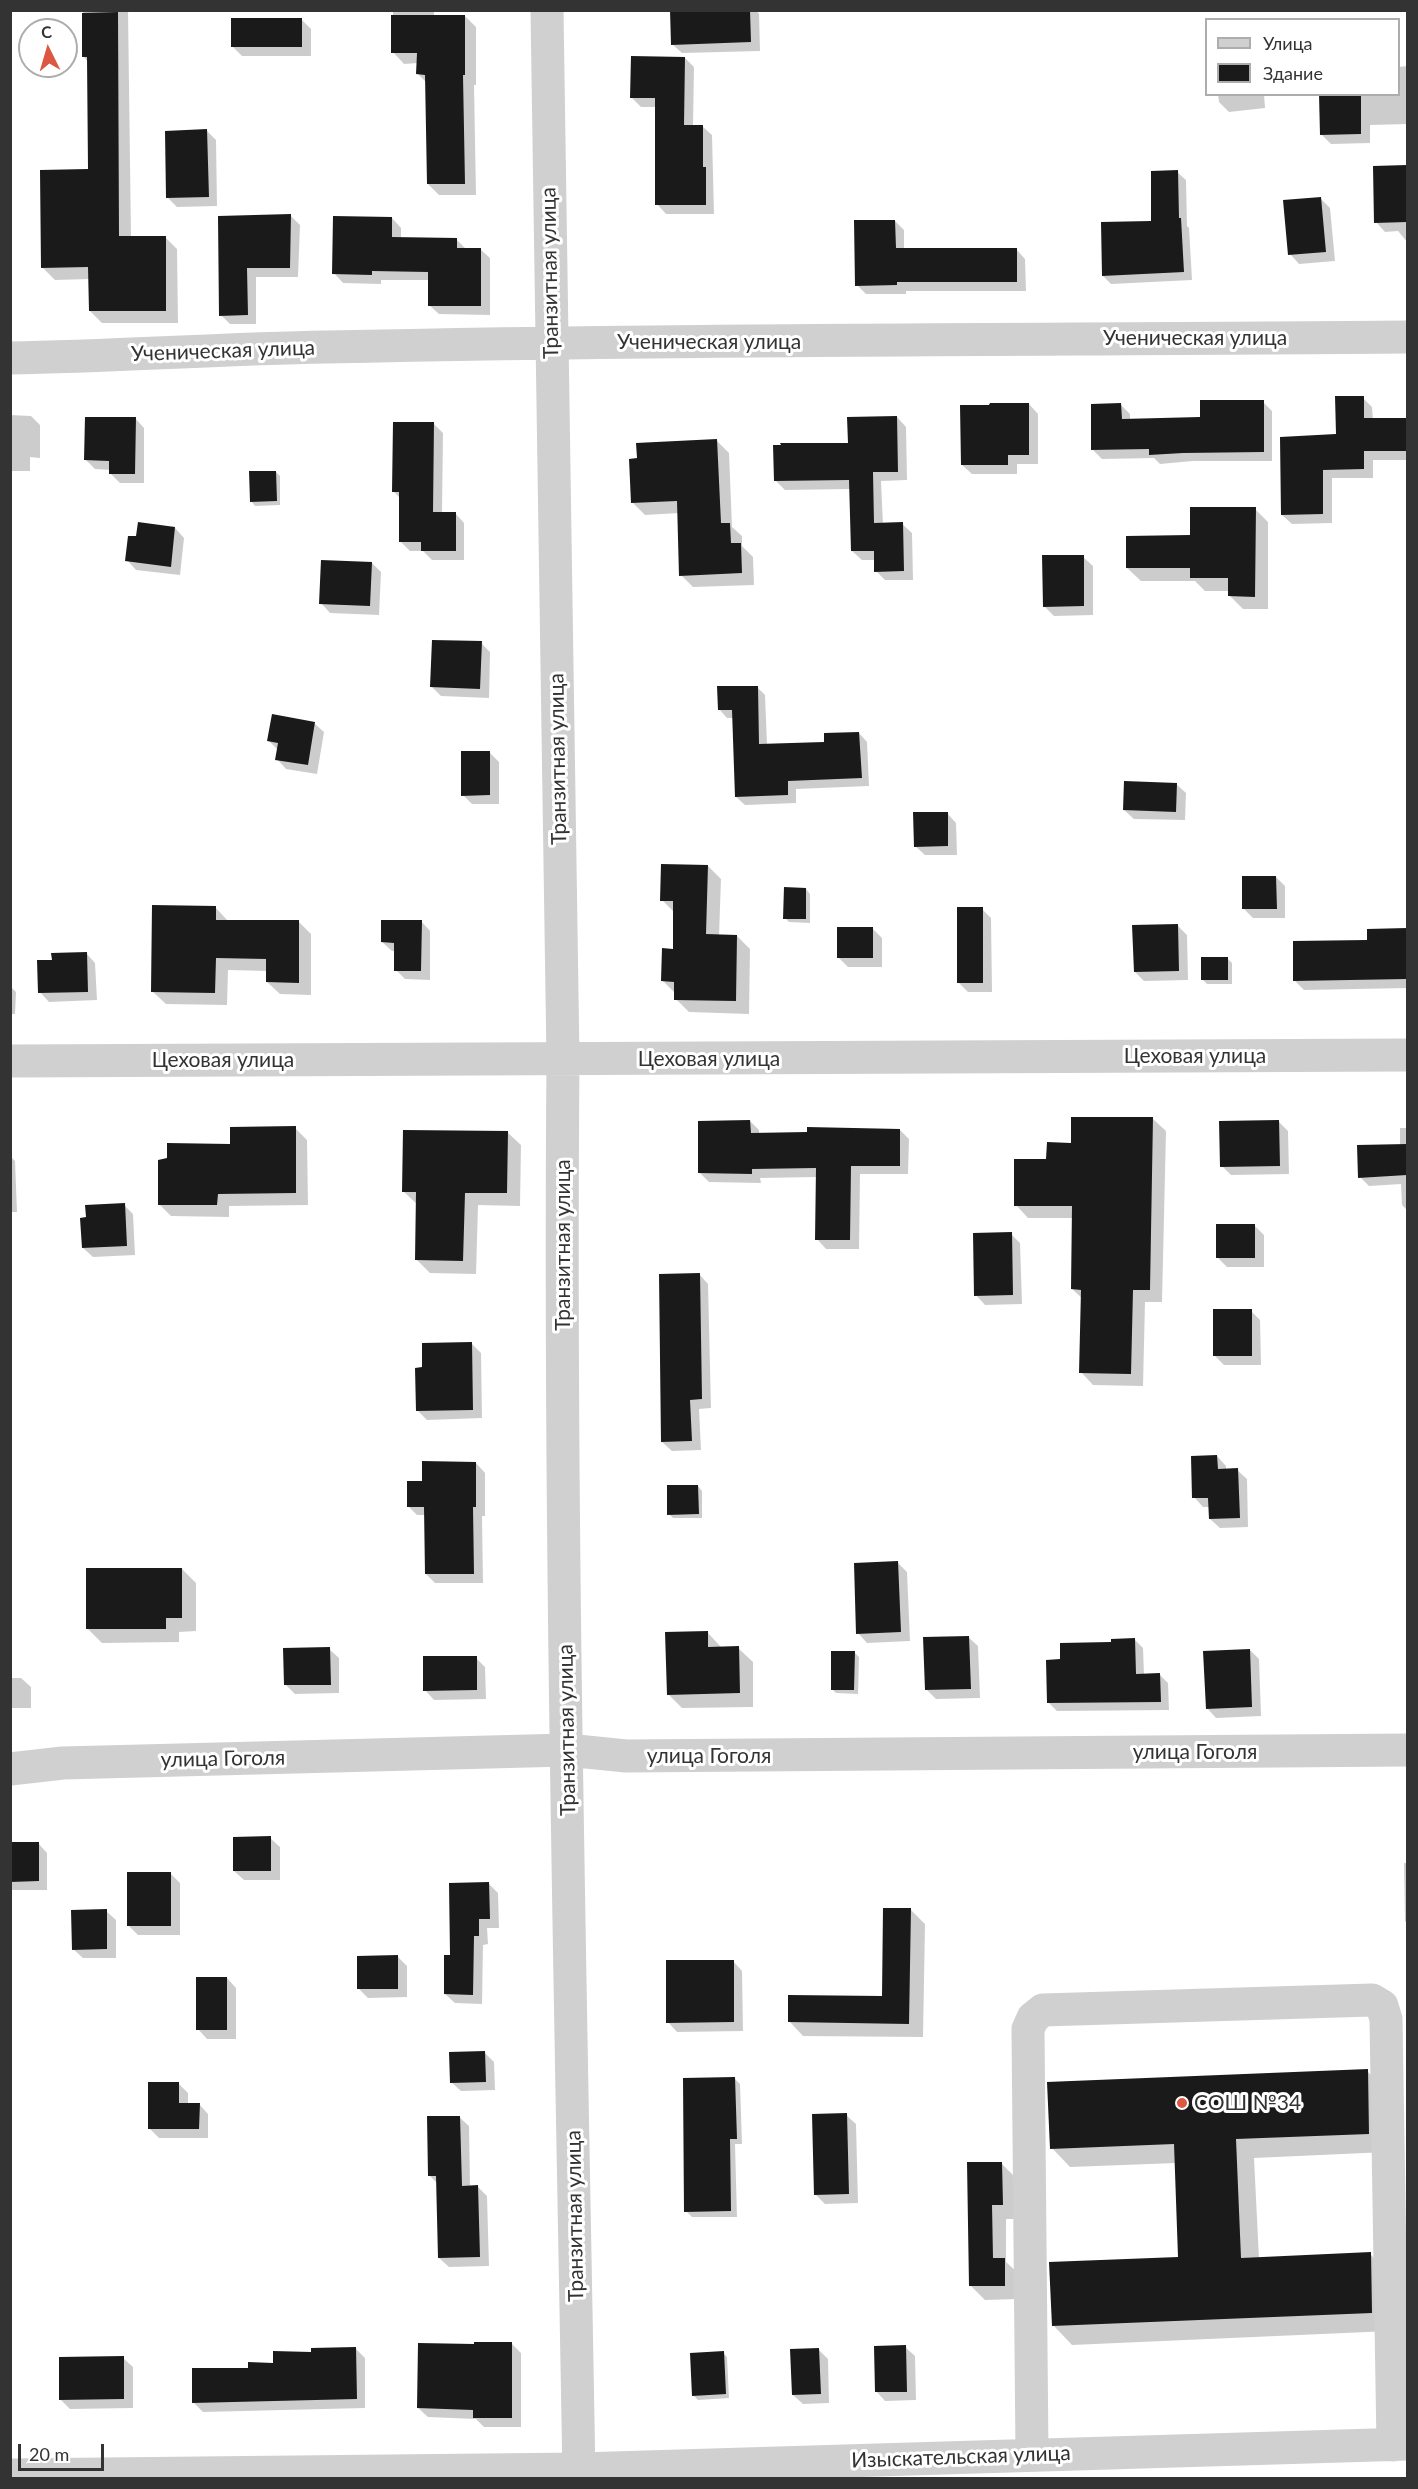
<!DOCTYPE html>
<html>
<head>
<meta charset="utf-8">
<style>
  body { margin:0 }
  #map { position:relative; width:1418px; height:2489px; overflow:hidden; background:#fff; font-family:Lato,sans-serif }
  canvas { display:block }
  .frame { position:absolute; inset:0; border:12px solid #333; pointer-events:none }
  .legend { position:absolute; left:1205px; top:18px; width:195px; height:78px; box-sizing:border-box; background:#fff; border:2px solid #adadad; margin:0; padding:8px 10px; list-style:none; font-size:18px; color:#333 }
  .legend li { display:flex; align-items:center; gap:12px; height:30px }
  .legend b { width:30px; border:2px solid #adadad }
  .north { position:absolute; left:18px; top:18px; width:60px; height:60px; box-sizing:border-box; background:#fff; border:2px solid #adadad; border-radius:50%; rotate:355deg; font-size:16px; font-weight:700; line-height:24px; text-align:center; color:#333 }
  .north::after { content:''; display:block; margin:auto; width:21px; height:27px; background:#dc5843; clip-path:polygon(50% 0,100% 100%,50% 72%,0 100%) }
  .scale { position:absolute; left:18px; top:2444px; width:86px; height:27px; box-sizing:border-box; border:3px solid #333; border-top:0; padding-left:8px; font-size:18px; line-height:21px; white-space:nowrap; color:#333; -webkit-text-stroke:4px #fff; paint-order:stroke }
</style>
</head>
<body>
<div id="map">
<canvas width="1418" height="2489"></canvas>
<div class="frame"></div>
<ul class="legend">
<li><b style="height:8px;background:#d0d0d0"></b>Улица</li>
<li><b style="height:16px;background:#1a1a1a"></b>Здание</li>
</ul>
<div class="north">С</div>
<div class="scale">20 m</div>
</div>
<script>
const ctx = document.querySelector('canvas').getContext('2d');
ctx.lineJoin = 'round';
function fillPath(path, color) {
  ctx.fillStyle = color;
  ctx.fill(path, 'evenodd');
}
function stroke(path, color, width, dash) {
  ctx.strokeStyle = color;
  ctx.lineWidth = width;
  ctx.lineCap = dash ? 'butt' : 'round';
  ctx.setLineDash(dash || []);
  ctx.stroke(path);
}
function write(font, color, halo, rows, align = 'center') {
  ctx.font = font + ' Lato,sans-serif';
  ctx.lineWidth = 6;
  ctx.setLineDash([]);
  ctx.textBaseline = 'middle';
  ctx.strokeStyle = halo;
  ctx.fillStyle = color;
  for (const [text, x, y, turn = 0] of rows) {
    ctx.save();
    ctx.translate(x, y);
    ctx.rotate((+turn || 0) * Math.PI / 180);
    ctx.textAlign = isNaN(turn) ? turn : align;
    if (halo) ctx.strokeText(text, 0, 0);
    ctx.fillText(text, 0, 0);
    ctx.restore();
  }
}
fillPath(new Path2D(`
  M83 10H128L131 237H165L177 249 178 323H102L90 311V279L55 280 43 268 89 171 88 62 84 57Z
  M393 10H434V16H465L476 27V85H474L476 195H439L428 184 427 83 418 74V63L404 64 393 52Z
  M671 10H756L759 14 760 51 682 53 672 44Z
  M302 20 311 29V56H242L232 46Z
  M685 58 694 67 693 126H702L712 135 714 214H666L657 204 656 107H641L631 97Z
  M1408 66V124L1370 125V143L1331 144 1322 135 1321 94H1398V67Z
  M1218 94H1264L1265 108 1229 112 1219 102Z
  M207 131 216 140 217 206 177 207 168 198Z
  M1408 167V243L1398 231 1385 232 1376 222 1375 168Z
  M1177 172 1186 180 1187 226 1189 228 1192 280 1111 284 1103 276 1153 223Z
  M1321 199 1330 208 1335 261 1299 264 1290 254Z
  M291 216 300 225 298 277H256V324H230L221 315 219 217Z
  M392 218 401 228V239L457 240 466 249H480L490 258V315L439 314 429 305V280H381V284L343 283 334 273Z
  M895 221 904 230V249H1016L1025 259 1026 291H906V294H866L857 285Z
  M1363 398 1372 407 1373 420 1408 419V460H1373V478H1332V523L1292 524 1282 515Z
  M1263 402 1272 411V461H1193L1160 464 1154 458 1102 459 1093 450 1121 405 1130 414V420L1202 419Z
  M1029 404 1038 414V464H1017V474H972L962 465 991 407Z
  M10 415 31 416 40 425V458L30 457V471H10Z
  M897 417 906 427 907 480 881 481 883 525 902 524 912 533 913 580H885L876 571 875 560H862L852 551 851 489 785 490 775 480 849 444Z
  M135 418 144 428V483H120L111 474V470L95 469 86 460Z
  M434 424 443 433 442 513H455L464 523V560H432L423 551H410L401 542V499L394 492Z
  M716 440 729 453 732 527 742 536V546L753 557 754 585 693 587 681 575 679 513 645 515 633 503Z
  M276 472 280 476V505L255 506 251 501Z
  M1255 509 1268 522V609H1243L1230 596V591H1205L1195 581H1141L1127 568Z
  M175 528 184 538 180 575 136 570 127 560 137 538Z
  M1083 557 1093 566V615L1054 616 1044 606Z
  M372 563 381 572 379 615 330 613 321 603Z
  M481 643 490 652 489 698 441 696 432 687Z
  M757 687 765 695 767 745 826 744 859 733 867 742 869 786 796 789V803L745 805 736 797 734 718H727L719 709Z
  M314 723 324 732 317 774 286 769 277 759 278 750 269 741Z
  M490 753 499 762V804H472L463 795Z
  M1176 784 1186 793 1185 820 1134 819 1124 810Z
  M947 813 956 823 957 855H925L915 846Z
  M708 866 721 879 719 936H737L750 949 749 1014 689 1012 676 999V994L663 981 674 950 675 913 662 900Z
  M1276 877 1285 886V918H1253L1244 909Z
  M806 889 810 894V923L789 922 785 918Z
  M215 907 228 921H298L311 934V995L280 994 267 982V971L228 970 227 1005 166 1004 153 992Z
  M982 909 991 918 992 992H968L958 982Z
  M421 921 430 931V980L405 979 396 970V951H392L382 942Z
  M1178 926 1187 935 1188 980 1144 981 1135 972Z
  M873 929 882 938V967H848L839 958Z
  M1406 930 1408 988 1304 990 1295 981 1369 942Z
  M86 953 95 963 97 1000 49 1002 40 992 53 961Z
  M1228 959 1232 963V984H1207L1203 980Z
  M10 986 16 992 15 1014H10Z
  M1153 1119 1166 1131 1162 1302H1145L1143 1386 1093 1385 1081 1372 1083 1299 1072 1289 1073 1218H1028L1016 1205 1073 1144Z
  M750 1121 759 1130V1134L900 1130 909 1139 908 1174H860L859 1249H826L817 1239 818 1177 760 1178 761 1183 709 1182 700 1173Z
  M1279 1122 1288 1131 1289 1174 1231 1175 1222 1166Z
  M295 1128 307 1140 308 1205 229 1206V1217L171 1216 159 1204 232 1145Z
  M1400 1128H1408V1211L1402 1205 1401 1184 1369 1186 1360 1177 1400 1146Z
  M507 1132 521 1145 520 1206 478 1205 476 1274 430 1273 417 1260 418 1205 404 1192Z
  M10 1156 15 1161 17 1212H10Z
  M124 1205 133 1214 135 1255 93 1257 83 1248Z
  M1254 1225 1264 1235V1267H1227L1218 1258Z
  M1011 1234 1020 1243 1022 1304 985 1305 976 1295Z
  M699 1274 708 1284 711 1408 699 1409 701 1450 672 1451 662 1442Z
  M1251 1311 1260 1320 1261 1365H1224L1215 1356Z
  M471 1343 481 1353 482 1418 427 1420 418 1411 424 1369Z
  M1217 1456 1226 1466V1470H1237L1247 1479 1248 1527 1220 1528 1210 1519V1507H1203L1194 1497Z
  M476 1463 485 1473V1516H482L483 1583H435L426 1574 425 1515H417L408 1506 423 1483Z
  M698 1486 702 1491V1518H673L669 1514Z
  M898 1563 907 1572 910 1641 867 1643 858 1633Z
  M182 1569 196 1583V1631L179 1632V1642L102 1643 87 1628Z
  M707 1632 721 1647 738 1648 753 1662V1707L682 1708 668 1694Z
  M968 1637 978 1646 980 1698 936 1699 927 1690Z
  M1135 1640 1143 1648 1144 1675 1159 1674 1168 1683 1169 1710 1057 1711 1048 1702 1062 1661 1113 1643Z
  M329 1649 339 1658V1693L295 1694 286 1685Z
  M1250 1650 1259 1659 1261 1716 1216 1718 1207 1708Z
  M854 1652 859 1657 858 1694 836 1693 832 1689Z
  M476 1658 485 1667 486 1699 434 1700 425 1690Z
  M10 1678H21L31 1687V1708H10Z
  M270 1838 280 1847V1880H244L234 1871Z
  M10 1843H38L47 1853V1890H12L10 1888Z
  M1404 1863H1408V1924L1405 1921Z
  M171 1874 180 1883V1935H138L129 1926Z
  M489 1884 498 1893 499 1928H487L488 1944 483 1945 482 2004 455 2003 445 1994 451 1956Z
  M911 1910 925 1924 923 2037 803 2036 789 2021 884 1998Z
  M106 1911 116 1920V1958H83L73 1949Z
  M397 1956 407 1966V1997L368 1998 359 1989Z
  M733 1961 742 1971 743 2031 677 2032 668 2022Z
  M227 1978 236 1988V2039H207L198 2029Z
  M484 2052 494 2062 495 2090 461 2091 451 2082Z
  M1367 2071 1386 2090 1387 2152 1254 2158 1259 2259 1370 2254 1389 2273 1390 2331 1072 2345 1054 2326 1180 2258 1176 2163 1070 2167 1052 2148Z
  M734 2078 740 2084 742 2144H735L737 2217H692L686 2211Z
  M178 2083 188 2093V2104H199L208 2114V2138H159L149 2128Z
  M846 2115 856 2124 858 2203 825 2204 816 2195Z
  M459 2117 469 2126 470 2187H478L487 2196 489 2266 449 2267 439 2258 438 2184 430 2176Z
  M1002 2164 1016 2178 1017 2219H1006V2262L1019 2274V2299L985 2300 970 2285Z
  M512 2344 521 2353V2427H484L476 2419 428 2417 418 2408 475 2346Z
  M905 2347 915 2356 916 2400 885 2401 876 2391Z
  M356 2349 365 2358V2408L203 2412 193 2402 250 2369Z
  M818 2349 828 2359 829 2403 803 2404 793 2395Z
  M723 2353 727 2357 729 2398 698 2400 693 2395Z
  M123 2358 133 2367V2408L70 2409 60 2399Z`), '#0003');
fillPath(new Path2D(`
  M670 10H750L751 42 671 45Z
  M118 12 119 236H166V311H89L88 267 41 268 40 170 88 169 87 57H82V13Z
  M391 15H465V75H463L465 184H427L425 75 416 74 417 53H391Z
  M231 18H302V47H231Z
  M631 56 685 57 684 125H703V167H706V205H655V98H630Z
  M1319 94H1361V134L1320 135Z
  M207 129 209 197 166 198 165 131Z
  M1407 165V222L1374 223 1373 166Z
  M1178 170 1179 218H1181L1184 272 1102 276 1101 222 1151 221V171Z
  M1321 197 1326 252 1288 255 1283 200Z
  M291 214 290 268H247L248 315 219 316 218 216Z
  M333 216 392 217V237L457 238V248H481V306H428V272L372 271V275L332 274Z
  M854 220H895L896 248H1017V282H897V285L855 286Z
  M1335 396H1364V418H1407V451H1364V469L1323 470V514L1281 515 1280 437 1336 434Z
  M1200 400H1264V452L1183 453 1149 455V449L1091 450V404L1121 403 1122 419 1200 417Z
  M990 403H1029V455H1008V465H961L960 405H989Z
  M897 416 898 472H873L874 523 903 522 904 571 874 572V551H851L849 480 774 481 773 445H781L780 443H848L847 417Z
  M85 417H136L135 474H109V461L84 460Z
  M393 422H434L433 512H456V551H421V542H399V492H392Z
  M717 439 721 523H730L731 543H741L742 573 679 576 677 501 631 503 629 459 637 458 636 443Z
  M249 471H276L277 501 250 502Z
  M1190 507H1256L1255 597 1228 596V578H1190V568H1126V536L1190 535Z
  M138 522 175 527 171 567 125 561 128 536H136Z
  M1042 555H1084V606L1043 607Z
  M321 560 372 562 370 606 319 604Z
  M432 640 482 641 480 689 430 687Z
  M717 686H758L759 744 824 742V733L859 732 862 778 788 781V795L735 797 732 710H718Z
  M272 714 315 722 308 765 275 760 278 743 267 741Z
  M461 751H490V795L461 796Z
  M1124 781 1177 783 1176 812 1123 810Z
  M913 812H948V846L914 847Z
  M661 864 708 865 706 934 737 935 736 1001 674 1000V982L661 981 662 948 673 949V901H660Z
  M1242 876H1276L1277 909H1242Z
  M784 887 806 888V919H783Z
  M152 905 216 906V920H299V983L266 982V959L216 958 215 993 151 992Z
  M957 907H983V983H957Z
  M381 920H422L421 971H394V943L381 942Z
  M1178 924 1179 971 1134 972 1132 925Z
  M837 927H873V958H837Z
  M1407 928V979L1293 981V941L1367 940V929Z
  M87 952 88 992 38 993 37 960H52L51 953Z
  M1201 957H1228V980H1201Z
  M1071 1117H1153L1150 1290H1133L1131 1374 1079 1373 1081 1290 1071 1289 1072 1206H1014V1159H1046L1047 1142 1071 1143Z
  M750 1120 751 1133 807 1132V1127L900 1129V1166H851L850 1240H815L816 1168 752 1169V1174L698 1173V1121Z
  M1279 1120 1280 1166 1220 1167 1219 1121Z
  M296 1126V1193L218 1194 217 1205H158V1160L167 1158V1143L230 1144V1127Z
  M403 1130 508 1131 507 1193H465L463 1261 415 1260 416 1192H402Z
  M1407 1144V1175L1358 1178 1357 1145Z
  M125 1203 127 1246 82 1248 80 1218 86 1217 85 1205Z
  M1216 1224H1255V1258H1216Z
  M1012 1232 1013 1295 974 1296 973 1233Z
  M700 1273 702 1399 690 1400 692 1441 661 1442 659 1274Z
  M1213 1309H1252V1356H1213Z
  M472 1342 473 1410 416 1411 415 1368 422 1367V1343Z
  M1217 1455 1218 1469 1238 1468 1240 1518 1209 1519 1208 1498H1192L1191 1456Z
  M422 1461 476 1462V1507H473L474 1574H425L424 1507H407V1481H422Z
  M667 1485H698L699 1514 667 1515Z
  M898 1561 901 1632 856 1634 854 1563Z
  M86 1568H182V1618H166V1629H86Z
  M708 1631V1647L739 1646 740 1693 667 1695 665 1632Z
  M969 1636 971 1689 925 1690 923 1637Z
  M1135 1638 1136 1674 1160 1673 1161 1702 1047 1703 1046 1660 1060 1659V1643L1111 1642V1639Z
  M330 1647 331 1685H284L283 1648Z
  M1250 1649 1252 1707 1206 1709 1203 1651Z
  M831 1651H855L854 1690H831Z
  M423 1656H477V1690L423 1691Z
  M271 1836V1871H233V1837Z
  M10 1842H39V1881L10 1882Z
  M127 1872H171V1926H127Z
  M489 1882 490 1919H479V1936H474L473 1995 444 1994V1955H450L449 1883Z
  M883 1908H911L909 2024 788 2022V1995L882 1996Z
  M107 1909V1949L72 1950 71 1910Z
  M398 1955V1989H357V1956Z
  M666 1960H734V2022L666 2023Z
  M196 1977H227V2030H196Z
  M485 2051 486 2082 450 2083 449 2052Z
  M1368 2069 1369 2134 1236 2139 1241 2258 1371 2252 1372 2313 1052 2326 1049 2262 1178 2257 1174 2144 1050 2149 1047 2082Z
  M735 2077 737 2139H730L731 2211 684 2212 683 2078Z
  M148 2082H179V2103H200L199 2129H148Z
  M847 2113 849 2194 814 2195 812 2114Z
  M427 2116H460L462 2186 478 2185 480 2257 438 2258 436 2176H428Z
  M967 2162H1002L1003 2205H992L993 2258H1005V2286H969Z
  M474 2342H512V2418H473V2410L417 2408 418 2343 474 2344Z
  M906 2345 907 2392H875L874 2346Z
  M356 2347 357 2399 192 2403V2368H248V2362L273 2363V2351L311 2352V2348Z
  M819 2348 821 2394 792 2395 790 2349Z
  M724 2351 726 2394 692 2396 690 2353Z
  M124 2356V2399L59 2400V2357Z`), '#1a1a1a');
stroke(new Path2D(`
  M547 10 563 1059C559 1532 571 2006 579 2478
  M10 358C116 356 221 349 326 347 687 339 1047 340 1408 337
  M10 1061 1408 1055
  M10 1769 63 1763 567 1750 626 1756 1408 1750
  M1032 2454 1028 2029 1033 2018 1043 2010 1372 2000 1382 2006 1386 2019 1393 2445
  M10 2475 579 2469 1408 2444`), '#d0d0d0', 33);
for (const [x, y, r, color] of [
  [1182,2103,6,"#dc5843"]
]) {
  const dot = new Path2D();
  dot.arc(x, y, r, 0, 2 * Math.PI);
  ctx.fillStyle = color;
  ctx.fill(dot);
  stroke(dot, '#fff', 2);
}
write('21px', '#333', '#fff', [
  ["Транзитная улица",550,273,-91],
  ["Ученическая улица",1195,338],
  ["Ученическая улица",709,342],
  ["Ученическая улица",223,351,-2],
  ["Транзитная улица",558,759,-91],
  ["Цеховая улица",1195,1056],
  ["Цеховая улица",709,1059],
  ["Цеховая улица",223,1060],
  ["Транзитная улица",563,1245,-90],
  ["Транзитная улица",567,1730,-91],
  ["улица Гоголя",1195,1752],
  ["улица Гоголя",709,1756],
  ["улица Гоголя",223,1759,-1],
  ["Транзитная улица",575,2216,-91],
  ["Изыскательская улица",961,2457,-2]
]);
write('21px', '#333', '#fff', [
  ["СОШ №34",1194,2103]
], 'left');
</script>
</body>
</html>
